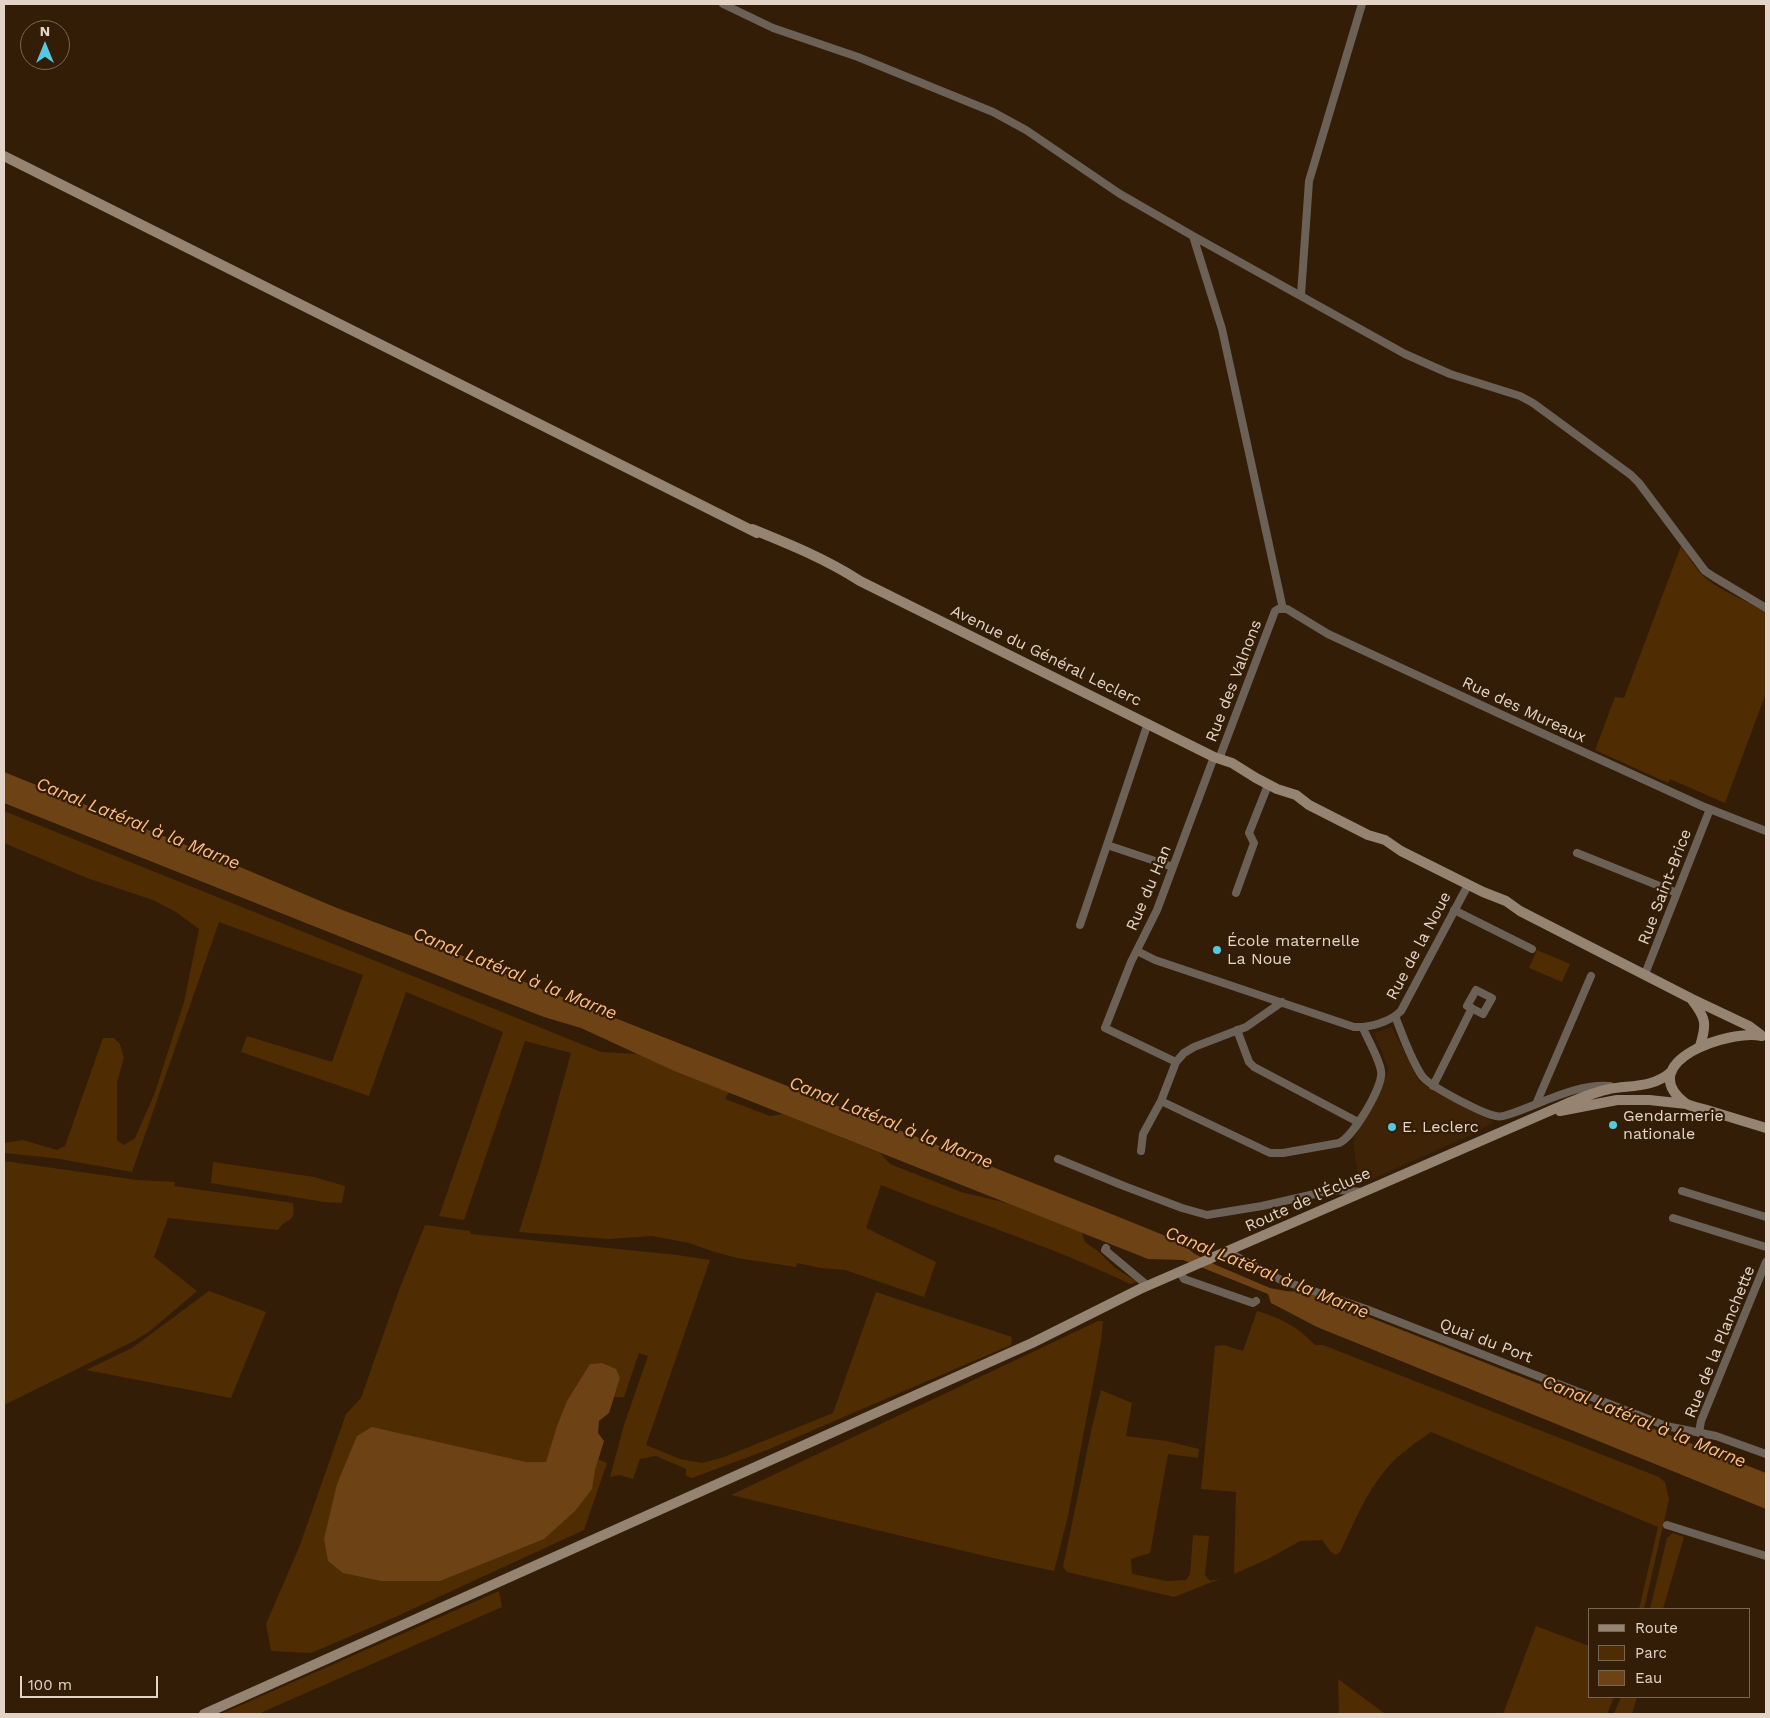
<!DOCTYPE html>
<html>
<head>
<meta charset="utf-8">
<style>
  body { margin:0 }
  #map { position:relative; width:1770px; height:1718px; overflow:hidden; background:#331d07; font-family:"Work Sans",sans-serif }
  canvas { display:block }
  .frame { position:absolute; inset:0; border:5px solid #e3d4c7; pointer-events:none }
  .legend { position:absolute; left:1588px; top:1608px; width:162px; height:90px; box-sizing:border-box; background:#331d07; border:1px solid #796654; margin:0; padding:6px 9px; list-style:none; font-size:15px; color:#e3d4c7 }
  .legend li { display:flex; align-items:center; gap:10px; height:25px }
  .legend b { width:25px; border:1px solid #796654 }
  .north { position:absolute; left:20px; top:20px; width:50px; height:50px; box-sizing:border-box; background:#331d07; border:1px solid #796654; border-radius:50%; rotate:0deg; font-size:14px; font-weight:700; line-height:20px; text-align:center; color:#e3d4c7 }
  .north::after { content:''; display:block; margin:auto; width:18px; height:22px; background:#56c9e0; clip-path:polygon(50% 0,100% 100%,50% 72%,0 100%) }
  .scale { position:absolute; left:20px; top:1676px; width:138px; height:22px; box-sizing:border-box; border:2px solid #e3d4c7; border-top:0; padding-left:6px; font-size:15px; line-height:18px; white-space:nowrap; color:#e3d4c7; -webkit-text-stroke:4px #331d07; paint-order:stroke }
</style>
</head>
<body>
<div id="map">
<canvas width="1770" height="1718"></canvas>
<div class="frame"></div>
<ul class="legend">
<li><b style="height:6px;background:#968473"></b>Route</li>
<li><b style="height:14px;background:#502c03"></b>Parc</li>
<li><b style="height:14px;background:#6d4214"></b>Eau</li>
</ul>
<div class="north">N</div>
<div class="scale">100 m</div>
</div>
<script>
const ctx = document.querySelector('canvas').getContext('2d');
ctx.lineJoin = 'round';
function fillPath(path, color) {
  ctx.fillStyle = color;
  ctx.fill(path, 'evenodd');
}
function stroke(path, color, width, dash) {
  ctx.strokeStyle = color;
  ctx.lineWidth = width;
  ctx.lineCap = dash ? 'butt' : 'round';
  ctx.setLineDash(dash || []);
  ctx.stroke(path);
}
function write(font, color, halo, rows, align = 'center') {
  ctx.font = font + ' "Work Sans",sans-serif';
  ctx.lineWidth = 4.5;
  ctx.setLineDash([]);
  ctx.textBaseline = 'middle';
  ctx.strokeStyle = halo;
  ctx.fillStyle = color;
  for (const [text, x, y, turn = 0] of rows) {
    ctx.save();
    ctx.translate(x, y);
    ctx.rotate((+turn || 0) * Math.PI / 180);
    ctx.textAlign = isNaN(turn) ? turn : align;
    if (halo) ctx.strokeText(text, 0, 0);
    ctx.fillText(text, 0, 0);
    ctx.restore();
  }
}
fillPath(new Path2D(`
  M1392 1027 1419 1082 1494 1122 1473 1134 1359 1185 1353 1141 1389 1069 1374 1033Z`), '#3e2306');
fillPath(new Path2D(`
  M1681 546C1689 558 1697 571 1708 580 1725 593 1748 601 1766 613V693L1725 803 1670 779 1668 783 1595 750 1615 697 1624 698Z
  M4 811 601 1052 638 1054 729 1092 725 1099 770 1116 783 1114 880 1153 890 1164 961 1192 1007 1203 1081 1231 1085 1242 1099 1252 1115 1268 1137 1282 1130 1284C1049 1245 964 1219 881 1185L866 1228 936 1262 924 1297 845 1270 821 1268 797 1263 796 1267 737 1258 715 1252 689 1243 652 1236 609 1239 519 1232 541 1162 571 1053 525 1041 464 1220 439 1216 503 1032 406 992 369 1096 241 1052 247 1036 332 1062 363 975 219 922 132 1172 54 1158 4 1153V1143L23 1140 57 1150 65 1146 103 1038H114L120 1044 124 1058 117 1082V1140L124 1145 135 1138 154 1095 184 1002 199 929 176 912 153 900 87 878 4 843Z
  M1537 950 1570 964 1562 982 1529 968Z
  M4 1161 137 1180 175 1182 174 1186 293 1203C296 1225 288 1215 278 1230L168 1218 154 1257 197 1291 150 1331 134 1341 4 1405Z
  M213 1162 314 1177 345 1186 342 1203 324 1202 211 1183Z
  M425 1225 470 1231 471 1234 677 1255 710 1260 646 1445 680 1459 702 1463 724 1457 833 1413 876 1292 1012 1337 1011 1345 767 1450 692 1478 686 1476V1469L656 1456 640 1459 633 1479 620 1475 610 1477 624 1425 648 1356 639 1353 624 1397H614L620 1378 546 1462H526L324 1539 595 1470 598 1459 607 1463 584 1530 393 1618 311 1653 271 1651 266 1624 300 1545 346 1414 361 1398 399 1290Z
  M209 1291 266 1312 231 1398 86 1370 132 1348Z
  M1257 1311C1281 1318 1298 1327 1315 1345H1323L1659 1477 1665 1482 1669 1499 1644 1609H1639L1658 1527 1431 1432C1417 1442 1400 1453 1388 1467 1365 1493 1355 1522 1340 1552L1336 1555 1331 1552 1322 1540 1300 1541 1268 1559 1234 1574 1236 1492 1201 1489 1215 1346 1224 1345 1243 1351Z
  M1098 1321H1103L1101 1341 1068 1516 1054 1571 993 1558 731 1495Z
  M1101 1390 1132 1403 1126 1436 1167 1441 1199 1449 1198 1458 1168 1454 1150 1553 1131 1559 1132 1574 1167 1581 1186 1580 1190 1574 1193 1535 1209 1536 1205 1575 1210 1581 1222 1578 1174 1597 1067 1572 1063 1567 1092 1427Z
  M1673 1533 1684 1537 1663 1609H1650L1667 1538Z
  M499 1591 502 1607 258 1714H221Z
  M1536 1626 1589 1646V1697H1614L1607 1714H1503Z
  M1338 1679 1384 1713 1387 1714H1339Z
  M1621 1697H1637L1632 1714H1614Z`), '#502c03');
fillPath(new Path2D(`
  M4 772 233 864 337 908 446 949 544 990 1099 1209 1178 1241 1195 1254 1216 1265 1270 1288 1286 1291 1305 1292 1766 1473V1509L1317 1327 1271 1303 1268 1294 1183 1260 1148 1259 672 1070 581 1028 544 1017 477 991 4 803Z
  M602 1363 616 1369 620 1378 609 1413 599 1421 598 1433 604 1441 595 1470 592 1489 575 1511 544 1539 440 1581H381L343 1573 328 1561 324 1539 337 1484 357 1436 372 1427 526 1462H546L557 1426 567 1401 590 1364Z`), '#6d4214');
stroke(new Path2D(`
  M723 4 773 28 858 57 993 112 1026 130 1120 194 1193 236 1405 354 1450 374 1520 396 1533 403 1631 475 1639 483 1705 571 1714 577 1766 608
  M1193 236 1222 329 1283 609
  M1301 295 1309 181 1362 4
  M1148 723 1107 845 1173 867
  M1219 759 1275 611 1278 609H1287L1328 634 1511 719 1702 806 1766 831
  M1577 853 1677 893
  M1236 893 1254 843 1249 833 1268 785
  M1454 910 1532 949
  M1080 925 1107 845
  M1137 951 1155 960 1354 1027C1369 1028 1390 1022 1401 1011L1468 885
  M1645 974 1710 809
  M1476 990 1492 998 1483 1014 1467 1006Z
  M1282 1002 1246 1027 1194 1047 1184 1053 1176 1062 1161 1101 1270 1153H1283L1339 1143C1353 1137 1384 1086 1381 1071 1379 1058 1368 1040 1363 1028
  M1395 1016C1403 1036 1410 1058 1422 1076 1429 1086 1483 1114 1496 1116 1499 1117 1504 1116 1507 1115 1539 1105 1576 1083 1610 1086
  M1237 1030 1249 1062 1254 1067 1358 1122
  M1176 1062 1105 1028 1131 962 1157 910 1214 757
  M1433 1086 1472 1008
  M1536 1104 1591 976
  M1141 1151 1143 1134 1161 1101
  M1058 1159 1124 1186 1182 1208 1207 1215 1262 1206 1328 1191 1341 1190 1362 1192
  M1682 1191 1766 1217
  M1673 1218 1766 1247
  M1106 1248 1105 1250 1148 1286
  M1228 1252 1281 1280 1366 1309 1666 1426 1716 1436 1766 1454
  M1180 1272 1184 1279 1247 1301 1253 1303 1256 1301
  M1699 1433 1701 1421 1766 1262
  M1667 1525 1766 1556`), '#6c6157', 8);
stroke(new Path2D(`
  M4 156 757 533
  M752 529C789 544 826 559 860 581L1214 757 1232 763 1256 778 1277 789 1296 795 1309 805 1368 835 1385 840 1401 851 1483 892 1506 901 1520 911 1692 999 1749 1026 1761 1035
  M1692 1000C1706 1018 1707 1024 1700 1046
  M1762 1036C1729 1029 1633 1062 1685 1103 1691 1107 1700 1108 1707 1110 1727 1116 1746 1122 1766 1128
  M1560 1111 1617 1100H1649L1687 1104
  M204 1714 1032 1343 1140 1289 1568 1103C1581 1098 1595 1092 1609 1089 1631 1085 1653 1088 1671 1072`), '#968473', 10);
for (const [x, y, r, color] of [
  [1217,950,5,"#56c9e0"],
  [1613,1125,5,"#56c9e0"],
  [1392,1127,5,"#56c9e0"]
]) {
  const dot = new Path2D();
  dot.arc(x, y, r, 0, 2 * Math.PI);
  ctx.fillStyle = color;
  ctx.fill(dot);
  stroke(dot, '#331d07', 2);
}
write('16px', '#e3d4c7', '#331d07', [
  ["Avenue du Général Leclerc",1046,656,26],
  ["Rue des Valnons",1234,681,-69],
  ["Rue des Mureaux",1524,710,25],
  ["Rue Saint-Brice",1665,887,-69],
  ["Rue du Han",1149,888,-67],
  ["Rue de la Noue",1419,946,-62],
  ["Route de l'Écluse",1308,1200,-24],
  ["Quai du Port",1486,1341,21],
  ["Rue de la Planchette",1720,1342,-68]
]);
write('16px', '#e3d4c7', '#331d07', [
  ["École maternelle",1227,941],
  ["La Noue",1227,959],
  ["Gendarmerie",1623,1116],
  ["nationale",1623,1134],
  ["E. Leclerc",1402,1127]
], 'left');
write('italic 18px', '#ffbd81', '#331d07', [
  ["Canal Latéral à la Marne",138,824,22],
  ["Canal Latéral à la Marne",515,974,22],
  ["Canal Latéral à la Marne",891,1123,22],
  ["Canal Latéral à la Marne",1267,1273,22],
  ["Canal Latéral à la Marne",1644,1422,22]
]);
</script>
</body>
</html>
